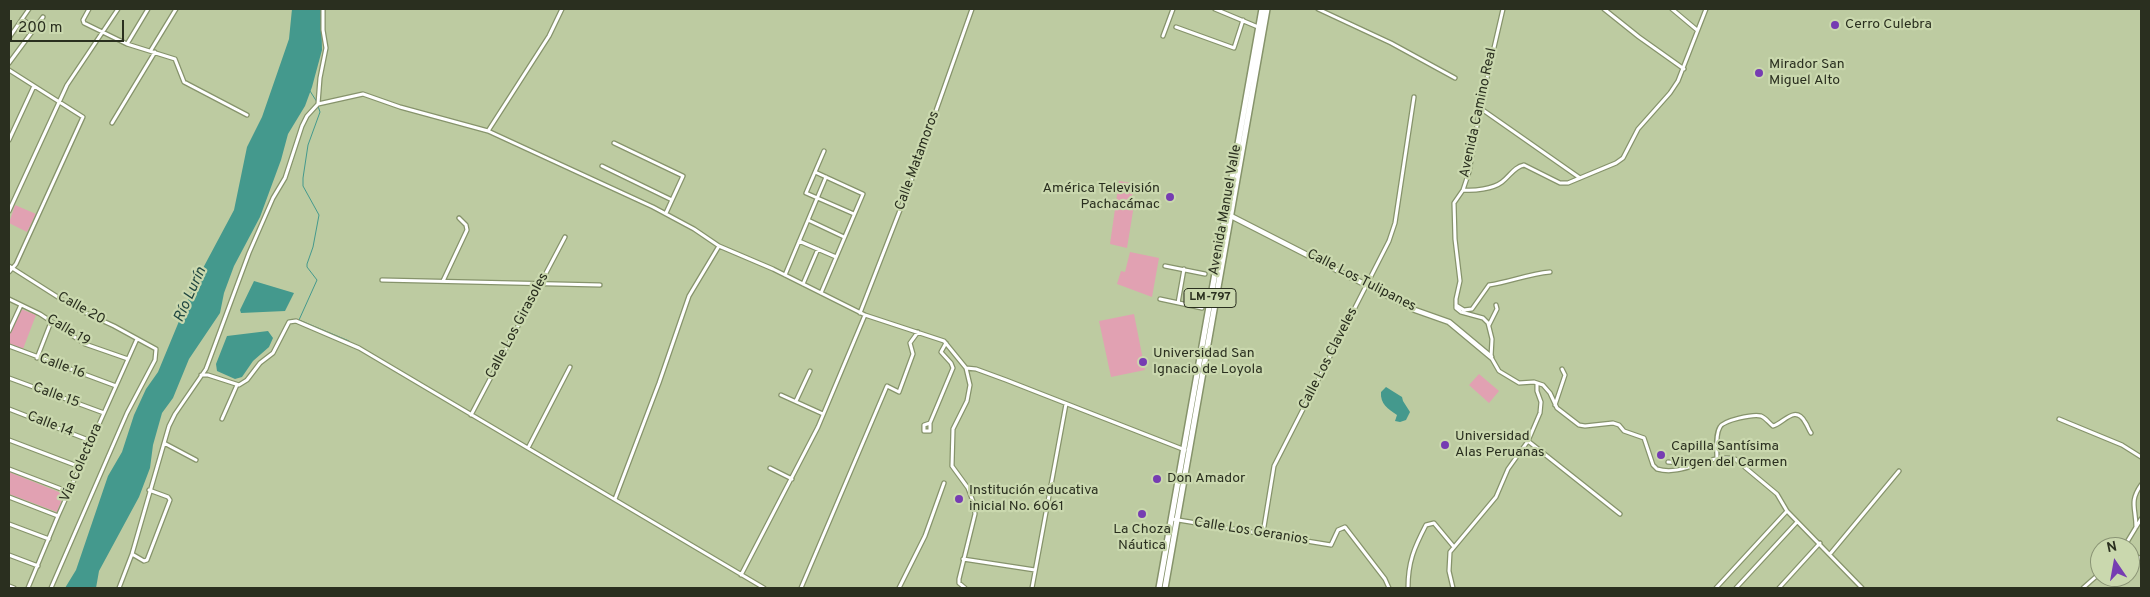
<!DOCTYPE html>
<html>
<head>
<meta charset="utf-8">
<style>
  body { margin:0 }
  #map { position:relative; width:2150px; height:597px; overflow:hidden; background:#bdcba1; font-family:Overpass,sans-serif }
  canvas { display:block }
  .frame { position:absolute; inset:0; border:10px solid #2a2f1f; pointer-events:none }
  .north { position:absolute; left:2090px; top:537px; width:50px; height:50px; box-sizing:border-box; background:#cad8ae; border:1px solid #8a9475; border-radius:50%; rotate:348deg; font-size:14px; font-weight:700; line-height:20px; text-align:center; color:#2a2f1f }
  .north::after { content:''; display:block; margin:auto; width:18px; height:22px; background:#763cb2; clip-path:polygon(50% 0,100% 100%,50% 72%,0 100%) }
  .scale { position:absolute; left:10px; top:20px; width:114px; height:22px; box-sizing:border-box; border:2px solid #2a2f1f; border-top:0; padding-left:6px; font-size:15px; line-height:18px; white-space:nowrap; color:#2a2f1f; -webkit-text-stroke:4px #cad8ae; paint-order:stroke }
</style>
</head>
<body>
<div id="map">
<canvas width="2150" height="597"></canvas>
<div class="frame"></div>
<div class="north">N</div>
<div class="scale">200 m</div>
</div>
<script>
const ctx = document.querySelector('canvas').getContext('2d');
ctx.lineJoin = 'round';
function fillPath(path, color) {
  ctx.fillStyle = color;
  ctx.fill(path, 'evenodd');
}
function stroke(path, color, width, dash) {
  ctx.strokeStyle = color;
  ctx.lineWidth = width;
  ctx.lineCap = dash ? 'butt' : 'round';
  ctx.setLineDash(dash || []);
  ctx.stroke(path);
}
function write(font, color, halo, rows, align = 'center') {
  ctx.font = font + ' Overpass,sans-serif';
  ctx.lineWidth = 4.5;
  ctx.setLineDash([]);
  ctx.textBaseline = 'middle';
  ctx.strokeStyle = halo;
  ctx.fillStyle = color;
  for (const [text, x, y, turn = 0] of rows) {
    ctx.save();
    ctx.translate(x, y);
    ctx.rotate((+turn || 0) * Math.PI / 180);
    ctx.textAlign = isNaN(turn) ? turn : align;
    if (halo) ctx.strokeText(text, 0, 0);
    ctx.fillText(text, 0, 0);
    ctx.restore();
  }
}
fillPath(new Path2D(`
  M1119 181 1137 184 1136 190 1131 197 1134 205 1127 248 1110 244Z
  M15 205 36 214 27 232 9 223Z
  M1130 252 1159 258 1152 297 1117 284 1121 271 1125 272Z
  M21 309 36 315 23 349 9 344V333Z
  M1134 314 1145 370 1111 377 1099 321Z
  M1479 374 1499 391 1489 403 1469 385Z
  M9 472 64 494 57 512 9 494Z`), '#e1a1b2');
fillPath(new Path2D(`
  M292 9H321L322 50 312 87 305 106 288 134 281 160 260 217 234 266 224 293 220 313 189 359 173 398 162 413 153 445 150 468 139 497 99 571 96 588H65L76 570 108 476 122 452 134 415 146 389 158 372 194 285 234 210 247 147 262 117 289 39Z
  M254 281 294 293 285 311 241 313 240 310Z
  M268 331 273 338 269 347 253 361 242 377 235 379 217 371 216 364 227 336Z
  M1386 387 1402 397 1403 401 1410 412 1406 420 1400 422 1395 421 1397 415C1388 409 1380 404 1381 392Z`), '#44998d');
stroke(new Path2D(`
  M310 91 317 102
  M318 106 320 112 308 145 303 178V186L319 215 313 247 307 264V267L317 280 299 320 349 341`), '#44998d', 1);
const street = new Path2D(`
  M89 9 83 20 84 23 127 44 175 59 184 82 247 115
  M1215 9 1258 27
  M1318 9 1391 43 1455 78
  M1503 9 1480 108 1469 172 1463 190 1454 203 1455 239 1460 281 1456 299V308L1461 312 1483 318 1488 323 1492 339 1491 357 1499 371 1519 383 1534 382 1543 385 1550 393 1557 408 1579 425 1585 426 1613 423 1619 425 1624 431 1644 438 1653 465 1657 469C1684 477 1708 453 1735 459L1777 494 1787 511 1862 588
  M1604 9 1639 37 1684 69
  M1672 9 1697 30
  M22 19 34 28
  M1176 27 1234 48 1243 20
  M1163 36 1173 9
  M9 38 29 9
  M127 44 148 9
  M151 50 176 9
  M9 63 43 17
  M9 70 83 117 16 264 9 272
  M318 104 363 94 400 107 488 131 653 207 694 229 719 246 773 269 865 315 944 341 966 368 970 385 967 401 953 429 952 466 968 488 974 504 975 514 959 579V583L965 588
  M1480 108 1580 178
  M112 123 155 52
  M488 131 549 36 562 9
  M9 140 34 86
  M614 143 683 176 666 213
  M824 151 806 193 854 214
  M602 166 672 200
  M815 172 863 194 821 293
  M1463 190C1474 191 1493 189 1502 182 1510 176 1514 167 1524 165L1560 183H1568L1616 163 1623 158 1638 129 1670 93 1678 81 1706 9
  M9 211 67 85 118 9
  M808 220 844 237
  M799 241 836 257
  M9 266 75 308 114 326 156 349 155 360 127 413 51 588
  M1165 266 1205 274
  M785 275 826 177
  M382 280 600 285
  M443 281 467 230 466 225 459 218
  M803 284 818 249
  M9 299 40 314 85 344 128 359
  M1160 299 1202 308
  M1178 303 1184 269
  M1456 305 1464 310 1472 309 1489 285C1510 282 1528 274 1550 272
  M860 313 909 187 972 9
  M1489 325 1497 309 1496 305
  M9 331 21 305
  M9 346 116 386
  M37 358 51 322
  M966 368 976 369 1006 380 1185 450
  M201 375H208L239 385 247 380 260 363 273 353 289 322 296 321 359 348 764 588
  M9 378 104 413
  M781 395 823 414
  M796 401 810 371
  M1555 405 1565 375 1562 369
  M9 409 91 441
  M471 415 565 237
  M222 419 237 385
  M2059 419 2122 445 2141 457
  M930 423 924 425V431H930V423L938 404 953 368 951 363 941 352 946 343
  M9 440 80 467
  M1528 441 1620 514
  M164 443 196 460
  M528 448 570 367
  M1717 459C1717 450 1715 435 1720 427 1724 420 1753 414 1761 416 1766 418 1769 423 1773 426 1783 424 1795 404 1805 422 1808 426 1808 429 1811 433
  M1668 462 1697 464
  M770 468 792 479
  M9 469 69 492
  M9 497 58 516
  M615 499 659 383 689 296 719 246
  M1172 519 1331 545 1338 530 1345 527 1385 579 1389 588
  M9 524 49 539
  M2136 527C2136 508 2129 502 2141 485
  M1263 533 1274 466 1389 241 1395 223 1414 97
  M2124 547 2141 519
  M2130 552 2141 559
  M132 554 144 561 147 560 170 500 168 497 149 490
  M1830 554 1899 471
  M9 555 38 566
  M963 559 1035 570
  M741 575 818 427 865 315
  M9 586 14 588
  M28 588 58 516 137 339
  M119 588 132 554 169 426 175 414 206 369 249 253 273 198 285 178 302 126 307 116 318 104 320 78 326 48 323 30V9
  M801 588 887 386 899 392 913 354 910 343 918 332
  M899 588 925 536 944 483
  M1032 588 1066 404
  M1408 588C1408 562 1414 548 1426 525L1434 523 1454 547
  M1453 588 1449 571 1450 552 1496 497 1508 469 1528 441 1540 413 1541 402 1537 391V383
  M1716 588 1787 511
  M1736 588 1797 522
  M1779 588 1820 543
  M2083 588 2100 573`);
const secondary = new Path2D(`
  M1229 215 1415 310 1449 322 1491 357`);
const primary = new Path2D(`
  M1159 588 1262 9
  M1165 588 1267 9`);
stroke(street, '#86936b', 5.5);
stroke(secondary, '#86936b', 7);
stroke(primary, '#86936b', 8);
stroke(street, '#fff', 3);
stroke(secondary, '#fff', 4.5);
stroke(primary, '#fff', 5);
for (const [x, y, r, color] of [
  [1835,25,5,"#763cb2"],
  [1759,73,5,"#763cb2"],
  [1170,197,5,"#763cb2"],
  [1143,362,5,"#763cb2"],
  [1445,445,5,"#763cb2"],
  [1661,455,5,"#763cb2"],
  [1157,479,5,"#763cb2"],
  [959,499,5,"#763cb2"],
  [1142,514,5,"#763cb2"]
]) {
  const dot = new Path2D();
  dot.arc(x, y, r, 0, 2 * Math.PI);
  ctx.fillStyle = color;
  ctx.fill(dot);
  stroke(dot, '#cad8ae', 2);
}
for (const [x, y, w] of [
  [1210,298,52]
]) {
  const box = new Path2D();
  box.roundRect(x - w / 2, y - 9.5, w, 19, 4);
  ctx.fillStyle = '#cad8ae';
  ctx.fill(box);
  stroke(box, '#2a2f1f', 1);
}
write('bold 12px', '#2a2f1f', null, [
  ["LM-797",1210,298]
]);
write('14px', '#2a2f1f', '#cad8ae', [
  ["Cerro Culebra",1845,25],
  ["Mirador San",1769,65],
  ["Miguel Alto",1769,81],
  ["América Televisión",1160,189,"right"],
  ["Pachacámac",1160,205,"right"],
  ["Universidad San",1153,354],
  ["Ignacio de Loyola",1153,370],
  ["Universidad",1455,437],
  ["Alas Peruanas",1455,453],
  ["Capilla Santísima",1671,447],
  ["Virgen del Carmen",1671,463],
  ["Don Amador",1167,479],
  ["Institución educativa",969,491],
  ["inicial No. 6061",969,507],
  ["La Choza",1142,530,"center"],
  ["Náutica",1142,546,"center"]
], 'left');
write('14px', '#2a2f1f', '#cad8ae', [
  ["Avenida Camino Real",1479,113,-78],
  ["Calle Matamoros",918,161,-70],
  ["Avenida Manuel Valle",1226,210,-80],
  ["Calle Los Tulipanes",1361,281,27],
  ["Calle 20",81,309,29],
  ["Calle Los Girasoles",518,326,-62],
  ["Calle 19",68,331,31],
  ["Calle Los Claveles",1329,359,-63],
  ["Calle 16",62,367,20],
  ["Calle 15",56,396,20],
  ["Calle 14",50,425,21],
  ["Via Colectora",82,463,-66],
  ["Calle Los Geranios",1251,532,9]
]);
write('italic 15px', '#204741', '#cad8ae', [
  ["Río Lurín",191,295,-66]
]);
</script>
</body>
</html>
